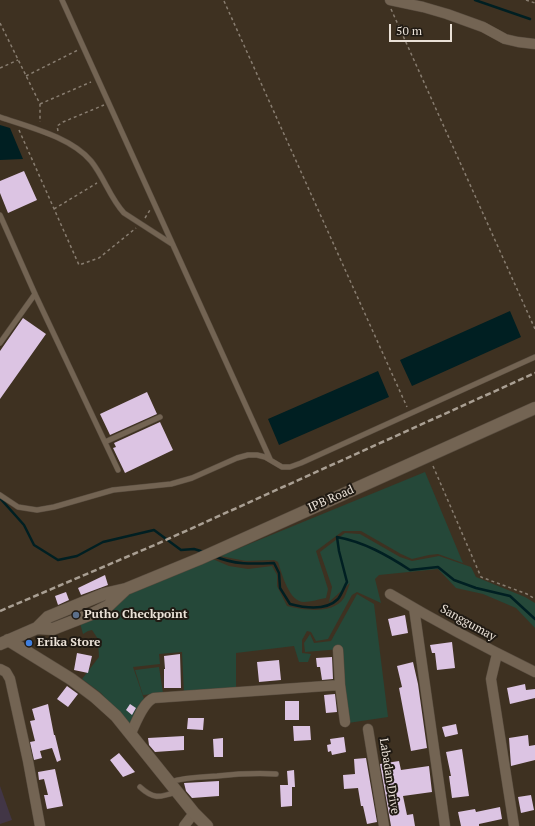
<!DOCTYPE html>
<html>
<head>
<meta charset="utf-8">
<style>
  body { margin:0 }
  #map { position:relative; width:535px; height:826px; overflow:hidden; background:#3e3121; font-family:"PT Serif",serif }
  canvas { display:block }
  .scale { position:absolute; left:389px; top:24px; width:63px; height:18px; box-sizing:border-box; border:2px solid #eae1d7; border-top:0; padding-left:5px; font-size:12px; line-height:14px; white-space:nowrap; color:#eae1d7; -webkit-text-stroke:3px #201a13; paint-order:stroke }
</style>
</head>
<body>
<div id="map">
<canvas width="535" height="826"></canvas>
<div class="scale">50 m</div>
</div>
<script>
const ctx = document.querySelector('canvas').getContext('2d');
ctx.lineJoin = 'round';
function fillPath(path, color) {
  ctx.fillStyle = color;
  ctx.fill(path, 'evenodd');
}
function stroke(path, color, width, dash) {
  ctx.strokeStyle = color;
  ctx.lineWidth = width;
  ctx.lineCap = dash ? 'butt' : 'round';
  ctx.setLineDash(dash || []);
  ctx.stroke(path);
}
function write(font, color, halo, rows, align = 'center') {
  ctx.font = font + ' "PT Serif",serif';
  ctx.lineWidth = 4;
  ctx.setLineDash([]);
  ctx.textBaseline = 'middle';
  ctx.strokeStyle = halo;
  ctx.fillStyle = color;
  for (const [text, x, y, turn = 0] of rows) {
    ctx.save();
    ctx.translate(x, y);
    ctx.rotate((+turn || 0) * Math.PI / 180);
    ctx.textAlign = isNaN(turn) ? turn : align;
    if (halo) ctx.strokeText(text, 0, 0);
    ctx.fillText(text, 0, 0);
    ctx.restore();
  }
}
fillPath(new Path2D(`
  M0 786 12 820 0 824Z`), '#423646');
fillPath(new Path2D(`
  M425 472 463 563 438 554 429 555 412 559 401 554 361 531H343L316 551 328 589 326 598C319 599 311 602 304 602 289 602 282 574 278 562L274 560 246 561 220 556Z
  M345 533 360 534 400 557 412 561 439 556 471 567 476 577 525 597 535 603V628L516 608 483 594 456 588 438 569 379 575 375 579 381 603 357 592 352 595 328 639 316 641 311 632 307 631 302 640V653L311 654 308 662H299L294 646 236 653V689L184 694 182 652 159 654 160 664 133 667 144 699 129 726 101 693 82 679 99 657 98 639 92 630 88 631 83 634 80 623 129 592 208 557 229 566 248 569 272 566 277 575V586L287 606C304 610 332 615 344 598 346 594 348 588 350 583L329 602 332 587 320 552Z
  M357 594 374 604 388 717 348 723 341 649 305 652 304 643 310 634 314 643 331 641Z
  M159 667 163 693 143 695 135 670Z`), '#254839');
fillPath(new Path2D(`
  M0 125 10 128 23 159 0 160Z
  M510 311 521 337 412 386 400 360Z
  M378 371 389 397 279 445 268 419Z`), '#001f22');
stroke(new Path2D(`
  M475 0 530 19
  M0 498 24 525 34 545 58 560 77 556 103 542 154 530 181 550 194 549 204 552
  M214 556C234 565 253 564 274 563L279 573 280 588 290 604C305 608 326 611 338 599 342 594 344 587 347 582L339 551 337 537C364 542 387 555 410 570L438 567 454 580 476 588 510 596 535 619`), '#001f22', 2.5);
fillPath(new Path2D(`
  M24 171 37 200 8 213 0 193V181Z
  M23 318 46 334 0 399V351Z
  M147 392 157 414 110 435 100 414Z
  M160 422 173 450 125 473 113 448 116 447 114 443Z
  M105 575 108 585 81 595 78 588Z
  M66 592 69 600 58 605 55 596Z
  M405 615 408 633 392 636 388 619Z
  M452 642 455 668 437 670 435 653H432L430 645Z
  M77 653 92 656 88 673 74 670Z
  M180 654 181 688H164V669H165L164 656Z
  M332 657 333 679 322 680 320 667H317L316 658Z
  M279 660 281 680 259 682 257 662Z
  M413 662 418 684 427 748 411 751 399 688 402 687 397 666Z
  M525 684 526 690 535 689V698L510 704 507 688Z
  M67 686 78 694 68 707 57 699Z
  M335 694 337 712 326 713 324 695Z
  M285 701H299V720H285Z
  M48 704 54 735H55L61 760 57 762 52 748 40 751 42 758 34 760 30 742 35 741 30 721 35 720 32 709Z
  M130 704 136 708 132 715 126 710Z
  M188 718H204L203 730 187 729Z
  M456 724 458 734 445 737 442 727Z
  M293 726H310L311 740 294 741Z
  M528 735 529 746 535 745V760L511 766 509 738Z
  M184 736V750L155 752 149 745 148 738Z
  M344 737 346 752 332 755 331 751 328 752 327 745 331 744 330 739Z
  M223 738V757H214L213 739Z
  M462 749 469 796 452 798 449 776H451L446 752Z
  M119 753 135 772 123 777 110 760Z
  M366 758 377 822 367 824 363 806H361L358 788 344 789 343 775 355 774 354 759Z
  M399 761 401 770 429 766 432 792 403 796 407 815 413 814 415 826H391L380 764Z
  M55 769 63 806 47 809 44 795H48L44 779 39 780 38 772Z
  M294 770 295 787H292V806L281 807 280 785H288L287 771Z
  M219 781V796L192 798 186 791 184 783Z
  M531 795 534 810 521 813 518 797Z
  M500 807 502 819 479 824V826H461L458 812 475 809 476 812Z`), '#dcc4e3');
const lane = new Path2D(`
  M62 0 270 459
  M0 117C29 127 71 137 91 161 104 177 110 198 124 213L172 244
  M0 215 35 294 118 470
  M0 343 35 294
  M105 442 160 417
  M0 495 18 507 37 510 54 507 113 490 171 484 192 478 237 458 248 455H257L265 457 282 467H290L301 463 535 357
  M170 782C185 777 201 777 217 776 236 774 256 773 276 774
  M140 787C153 799 159 798 176 792`);
const street = new Path2D(`
  M390 0 423 7 447 14 483 27 505 39 518 42 535 44
  M390 594C437 622 486 648 535 672
  M414 608 445 826
  M338 650 340 685 345 722
  M497 654 491 679 514 826
  M0 669 6 672 10 679 28 761 40 826
  M368 729 384 826
  M131 733C136 723 143 702 154 698L340 685
  M184 826 194 813`);
const secondary = new Path2D(`
  M37 628 53 629 94 613 108 606 126 589
  M8 640 71 679 95 697 116 716 194 813 207 826
  M0 644 37 628 48 617 104 594 126 589 199 559 535 408`);
stroke(lane, '#584c3f', 6);
stroke(street, '#584c3f', 11);
stroke(secondary, '#584c3f', 13);
stroke(new Path2D(`
  M526 0 535 3
  M224 1 407 407
  M391 9 535 329
  M0 23 40 104V122
  M0 68 18 60
  M26 76 78 50
  M40 104 91 82
  M19 130 79 265 99 258 136 228
  M58 131 57 126 63 122 104 105
  M54 209 97 183
  M145 218 150 210
  M433 466 481 577 527 594 535 599`), '#887d70', 1.5, [3, 3]);
stroke(lane, '#736453', 5);
stroke(street, '#736453', 10);
stroke(secondary, '#736453', 12);
stroke(new Path2D(`
  M0 611 157 544 535 373`), '#a99f93', 2.5, [6, 3]);
for (const [x, y, r, color] of [
  [76,615,4,"#5c6f8a"],
  [29,643,4,"#3f7fe0"]
]) {
  const dot = new Path2D();
  dot.arc(x, y, r, 0, 2 * Math.PI);
  ctx.fillStyle = color;
  ctx.fill(dot);
  stroke(dot, '#201a13', 1.5);
}
write('12px', '#eae1d7', '#201a13', [
  ["IPB Road",331,499,-24],
  ["Sanggumay",468,623,29],
  ["Labadan Drive",389,776,81]
]);
write('bold 12px', '#eae1d7', '#201a13', [
  ["Putho Checkpoint",84,615],
  ["Erika Store",37,643]
], 'left');
</script>
</body>
</html>
